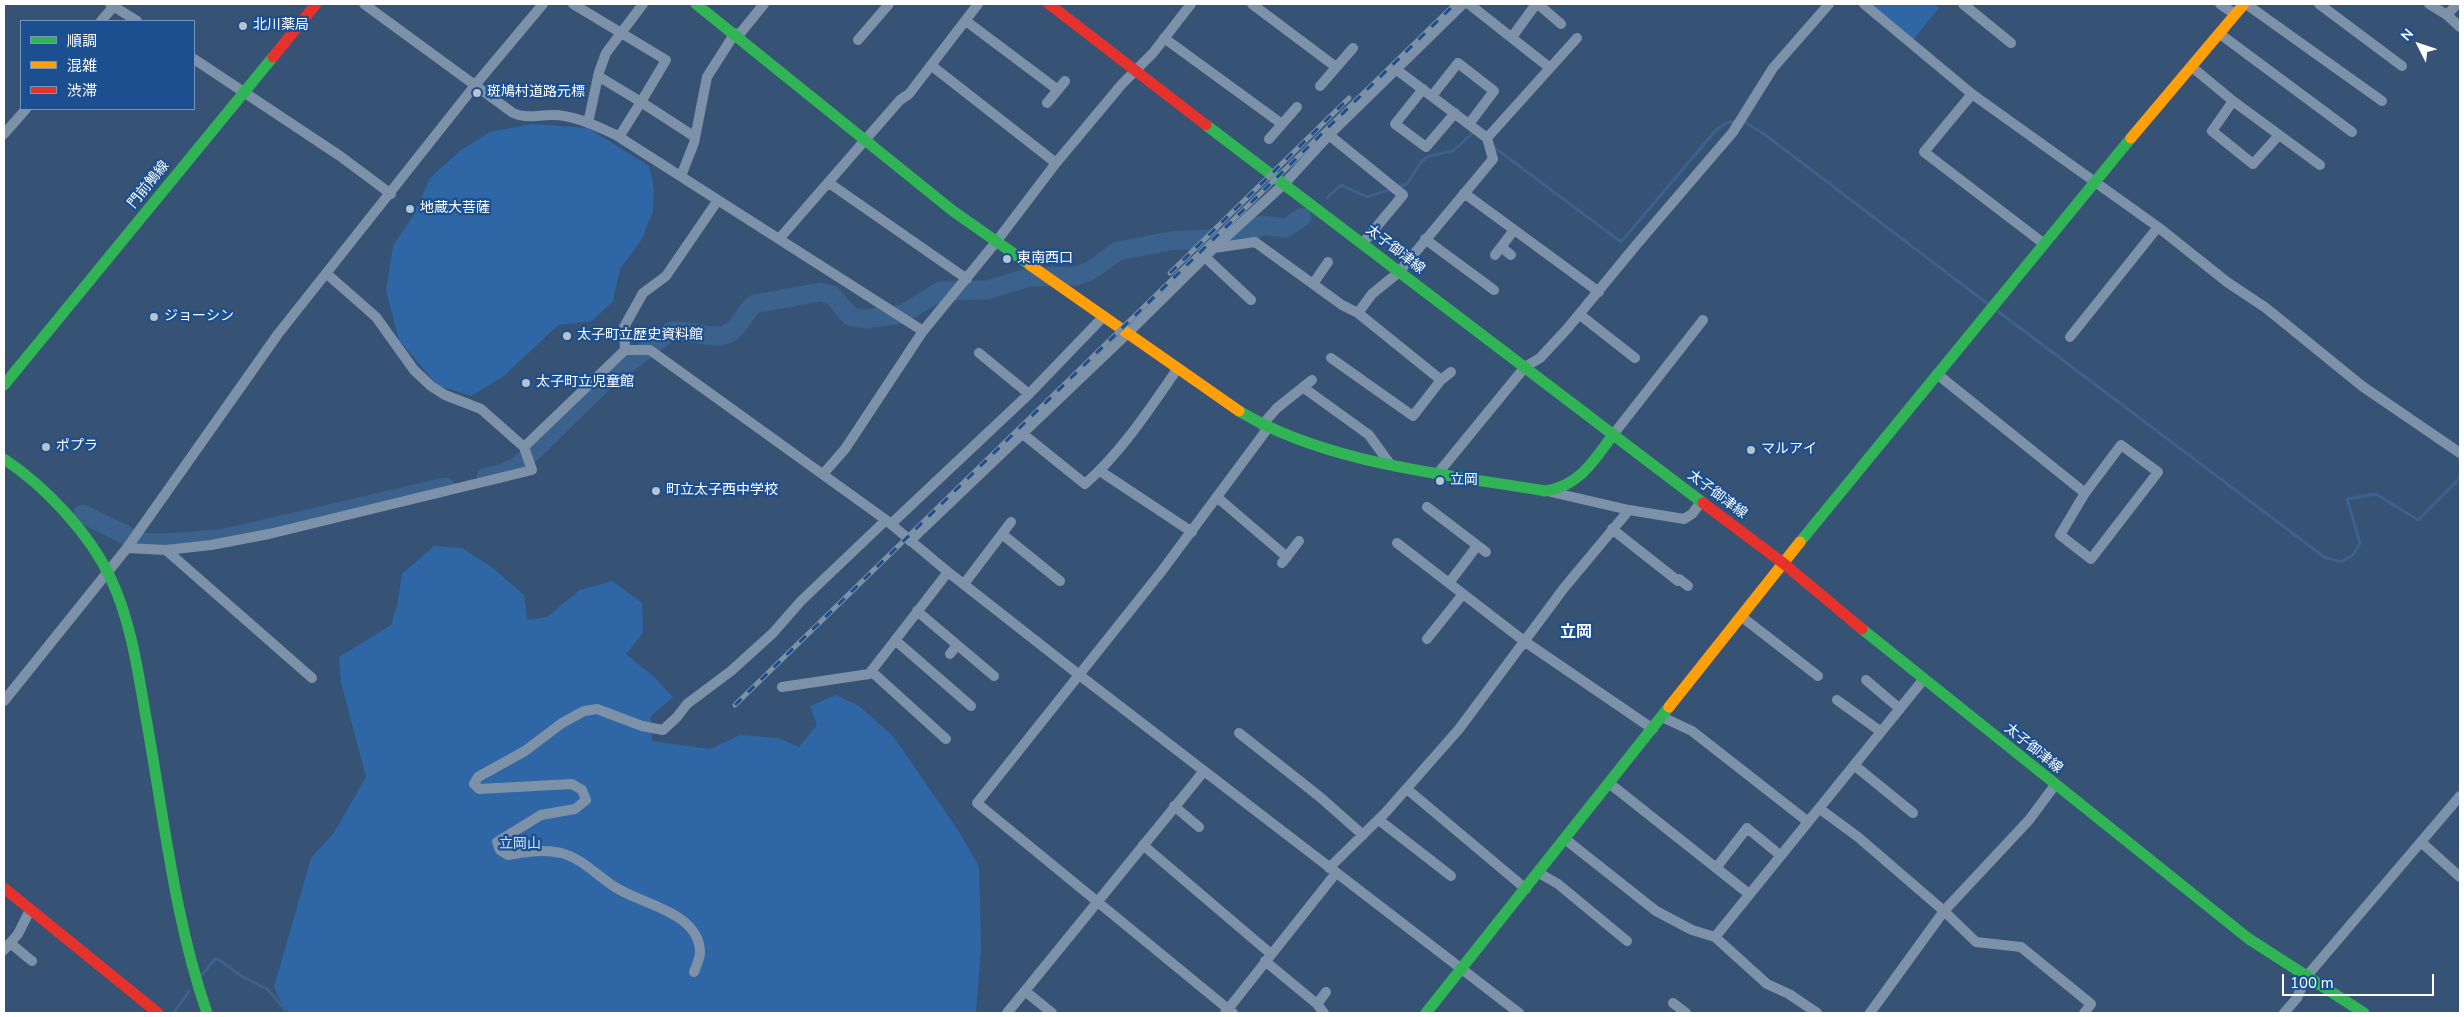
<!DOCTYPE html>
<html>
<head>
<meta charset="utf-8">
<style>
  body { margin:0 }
  #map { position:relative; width:2464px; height:1017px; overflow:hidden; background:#365274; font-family:"Nunito Sans","Noto Sans JP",sans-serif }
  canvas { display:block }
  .frame { position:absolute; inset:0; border:5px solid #fff; pointer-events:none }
  .legend { position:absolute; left:20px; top:20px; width:175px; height:90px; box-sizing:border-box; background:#1b4f8f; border:1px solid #7695bc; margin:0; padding:6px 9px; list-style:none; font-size:15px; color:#fff }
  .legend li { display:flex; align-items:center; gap:10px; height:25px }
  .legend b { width:25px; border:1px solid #7695bc }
  .north { position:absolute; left:2394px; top:20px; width:50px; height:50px; -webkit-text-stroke:4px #1b4f8f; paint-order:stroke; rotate:311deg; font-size:14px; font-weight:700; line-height:20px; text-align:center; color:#fff }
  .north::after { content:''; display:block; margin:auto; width:18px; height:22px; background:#fff; clip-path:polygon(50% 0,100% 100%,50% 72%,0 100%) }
  .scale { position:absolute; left:2282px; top:974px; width:152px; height:22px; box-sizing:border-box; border:2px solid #fff; border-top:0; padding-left:6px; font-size:15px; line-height:18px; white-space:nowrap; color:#fff; -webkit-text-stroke:4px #1b4f8f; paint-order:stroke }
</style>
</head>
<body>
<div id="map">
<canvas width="2464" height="1017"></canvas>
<div class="frame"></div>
<ul class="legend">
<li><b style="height:6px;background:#30b455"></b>順調</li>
<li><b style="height:6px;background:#ff9f0a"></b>混雑</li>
<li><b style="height:6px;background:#e5322d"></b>渋滞</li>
</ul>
<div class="north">N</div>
<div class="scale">100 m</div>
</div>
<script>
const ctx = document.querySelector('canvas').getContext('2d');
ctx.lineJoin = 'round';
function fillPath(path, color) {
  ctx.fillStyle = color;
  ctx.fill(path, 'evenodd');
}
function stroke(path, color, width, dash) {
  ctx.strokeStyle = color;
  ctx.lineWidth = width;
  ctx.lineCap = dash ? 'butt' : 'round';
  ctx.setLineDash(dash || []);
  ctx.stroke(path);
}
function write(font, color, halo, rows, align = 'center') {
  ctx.font = font + ' "Nunito Sans","Noto Sans JP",sans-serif';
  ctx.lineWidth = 4.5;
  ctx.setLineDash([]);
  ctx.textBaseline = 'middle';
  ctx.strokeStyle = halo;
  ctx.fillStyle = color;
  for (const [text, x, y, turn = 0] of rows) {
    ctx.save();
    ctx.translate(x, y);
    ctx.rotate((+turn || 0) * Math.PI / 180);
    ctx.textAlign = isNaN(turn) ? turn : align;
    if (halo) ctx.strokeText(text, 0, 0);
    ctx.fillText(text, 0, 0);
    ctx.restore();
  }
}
fillPath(new Path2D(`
  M1870 4H1934L1939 8 1914 39Z
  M532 124 588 128 649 166 654 188 653 211 642 239 620 269 613 301 592 321 558 325 504 376 471 396 437 385 399 340 386 291 393 246 413 216 430 178 461 150 490 132Z
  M434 546 462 548 493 568 524 595 527 620 547 617 580 590 612 581 642 603 643 633 626 654 654 677 673 697 651 716 652 741 710 749 740 735 778 738 799 747 817 725 810 706 836 695 859 706 893 736 958 830 979 866 981 948 976 1013H286L274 987 311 858 333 834 366 777 341 683 339 657 391 625 397 605 402 574Z`), '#2f66a5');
stroke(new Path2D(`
  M1743 121 1764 134 1988 304
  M1491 145 1621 242 1716 130 1726 123 1737 121
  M1327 198 1341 185 1367 197 1407 184 1421 162 1429 156 1453 151 1474 132
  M1995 309 2324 557 2341 562 2353 555 2360 543 2347 499 2376 494 2418 520 2460 478
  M202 975 215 959H218L241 976 267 989 288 1013
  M175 1011 189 991`), '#3b618d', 3);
stroke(new Path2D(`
  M486 477 504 473 517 467 607 379 671 331C689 328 712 342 729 333 741 327 744 311 755 304L820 292 832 295 851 317 865 319 903 314 940 291 987 290 1030 277 1076 276 1090 271 1118 251 1170 241 1245 237 1262 225 1286 228 1302 217
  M83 514 140 542 164 543 221 539 445 487`), '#3b618d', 19);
stroke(new Path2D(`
  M110 4 137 21
  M364 4 513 113C527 119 537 115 552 115 574 115 596 126 616 135L923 331
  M573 4 666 60 641 102 695 137
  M1252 4 1336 67
  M1469 4 1550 68
  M1538 4 1561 24
  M1864 4 1972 94 2158 227 2227 282 2266 308 2362 386 2460 453
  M1963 4 2011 43
  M2220 4 2235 14
  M2246 4 2382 101
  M2319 4 2402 66
  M2429 4 2447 15 2460 27
  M2447 15 2457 4
  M101 21 114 6
  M966 21 1058 90
  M2220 34 2352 132
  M738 36 764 4
  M1512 37 1536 4
  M1164 38 1282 124
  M858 40 889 4
  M194 59 340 156 391 194
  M932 66 1056 163
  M2192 67 2233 101 2320 165
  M598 76 641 102 619 137
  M1320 86 1353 48
  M1423 89 1395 124 1426 147 1455 113
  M1972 94 1924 152 2043 243
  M1432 96 1458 63 1494 91 1469 124
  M2233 101 2212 131 2253 164 2279 135
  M1047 103 1065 81
  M588 123 599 72 606 53 643 4
  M4 134 26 109
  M1329 135 1403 195 1363 243
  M1487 138 1577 38
  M1269 139 1297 107
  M681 176 694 143 707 77 735 33
  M829 183 967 279
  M1464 193 1599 292
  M779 239 900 100 909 94 978 4
  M1425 239 1494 290
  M1501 247 1511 255
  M1214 248 1255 242 1342 305 1358 313 1441 380
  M1495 255 1514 230
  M1205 257 1251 300
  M1313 284 1328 262
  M1358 313 1372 294 1399 272 1493 159 1487 138 1397 70
  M1579 314 1635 358
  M2070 337 2158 227
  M625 350 624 327 643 293 666 276 718 200
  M979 353 1029 394
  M1331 358 1413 416 1441 380 1451 372
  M1937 374 2085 493
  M1304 388 1369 435 1390 464
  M1262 425 1277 408 1312 380
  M1023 434 1085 484C1122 452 1150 408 1178 368
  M1612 436 1703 320
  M2121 445 2158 472 2091 559 2060 535 2085 493Z
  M524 447 625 350H650L886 520 948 572 1078 674 1519 1013
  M1100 471 1192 532
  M1439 472 1525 367 1540 358 1567 329 1637 244 1733 132 1773 68 1829 4
  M823 474 845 449 923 331 996 242 1056 163 1122 84 1153 53 1191 4
  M1551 492 1629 510 1684 519 1692 514 1701 502
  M1218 498 1287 557
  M1427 507 1486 552
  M891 524 1029 394 1104 316
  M1612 529 1678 581 1679 579 1688 586
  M1002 534 1060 581
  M910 541 1128 333 1214 248 1284 184 1329 135 1463 4
  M1397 543 1524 641 1653 729
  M127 548 166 550 211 545 269 534 532 470 524 447 481 409 445 395 431 386 414 370 376 317 327 274
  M166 550 312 678
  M1282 563 1299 541
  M1449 583 1477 546
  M964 584 1011 522
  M917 611 994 676
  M1742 617 1818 676
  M1427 639 1463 594
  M895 640 971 706
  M950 654 957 645
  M871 671 946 739
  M1866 680 1900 709
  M782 687 869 674 948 572
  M1837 700 1880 731
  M4 701 127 548 278 334 476 84 543 4
  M1662 717 1692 731 1807 821
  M1239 733 1320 797 1363 835
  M1854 765 1913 813
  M1609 783 1749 894
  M1407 789 1526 889
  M1174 806 1199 827
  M1820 809 1858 837 1944 911 1976 942 2021 947 2091 1004 2084 1013
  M1379 820 1451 876
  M1565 839 1656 911 1692 930 1715 937 1767 984 1789 994 1817 1013
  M2421 842 2460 877
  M1143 845 1271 954
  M1329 868 1386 812 1459 729 1564 588 1629 510
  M1716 868 1747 828 1780 855
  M1539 873 1558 884 1627 941
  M1715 937 1923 680
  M10 943 32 961
  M4 950 18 934 30 910
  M1265 961 1317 1004 1324 1013
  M694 972C696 967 699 960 700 954 701 912 642 905 615 887 597 876 582 858 561 853 542 849 527 852 508 855L500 850 497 842 541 815 575 809 586 800 582 790 572 784 479 789 474 784 478 777 525 751 562 723 584 711 597 709 642 726 663 730 677 717 687 704 731 671 773 633 801 601 886 520
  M1025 991 1052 1013
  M1673 1003 1686 1013
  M1317 1004 1326 992
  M1007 1013 1204 771
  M1225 1013 1336 873
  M1233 1013 977 803 1161 572 1268 428
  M1870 1013 1944 911 2029 820 2055 785
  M2284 1013 2297 998 2306 977 2460 796`), '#7d92a8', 10);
stroke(new Path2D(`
  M696 4 953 211 1030 265
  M1206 125 1703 503
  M4 385 273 57
  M1239 411C1327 464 1445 474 1545 491 1579 486 1593 462 1612 436
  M4 459C45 486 90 534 111 579 131 622 138 671 146 718 164 817 174 917 207 1013
  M1800 542 2131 138
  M1862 629 2249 939 2364 1013
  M1426 1013 1669 707`), '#30b455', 11);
stroke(new Path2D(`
  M2131 138 2244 4
  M1030 265 1239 411
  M1669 707 1800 542`), '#ff9f0a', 11);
stroke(new Path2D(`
  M1049 4 1206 125
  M273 57 316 4
  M1703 503 1783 563 1862 629
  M4 888 158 1013`), '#e5322d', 11);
const rail = new Path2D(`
  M1170 273 1349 98
  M735 705 1455 4`);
stroke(rail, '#7e92a7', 5);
stroke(rail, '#1b4f8f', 3, [9]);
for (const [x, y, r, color] of [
  [243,26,5,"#b9c2ce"],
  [477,93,5,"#b9c2ce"],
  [410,209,5,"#b9c2ce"],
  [1007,259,5,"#b9c2ce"],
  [154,317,5,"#b9c2ce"],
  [567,336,5,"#b9c2ce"],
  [526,383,5,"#b9c2ce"],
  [46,447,5,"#b9c2ce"],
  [1751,450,5,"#b9c2ce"],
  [1440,481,5,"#b9c2ce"],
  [656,491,5,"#b9c2ce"]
]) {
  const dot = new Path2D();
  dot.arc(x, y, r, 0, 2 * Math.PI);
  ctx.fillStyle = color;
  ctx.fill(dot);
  stroke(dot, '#1b4f8f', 2);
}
write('14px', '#fff', '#1b4f8f', [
  ["北川薬局",253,26],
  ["斑鳩村道路元標",487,93],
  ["地蔵大菩薩",420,209],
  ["東南西口",1017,259],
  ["ジョーシン",164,317],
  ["太子町立歴史資料館",577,336],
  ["太子町立児童館",536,383],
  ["ポプラ",56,447],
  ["マルアイ",1761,450],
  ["立岡",1450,481],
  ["町立太子西中学校",666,491]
], 'left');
write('14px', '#fff', '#1b4f8f', [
  ["門前鵤線",149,185,-51],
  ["太子御津線",1395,250,38],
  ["太子御津線",1717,495,37],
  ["太子御津線",2033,749,39]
]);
write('14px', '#cfe3fa', '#1b4f8f', [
  ["立岡山",520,845]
]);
write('bold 16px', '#fff', '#1b4f8f', [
  ["立岡",1576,633]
]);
</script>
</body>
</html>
